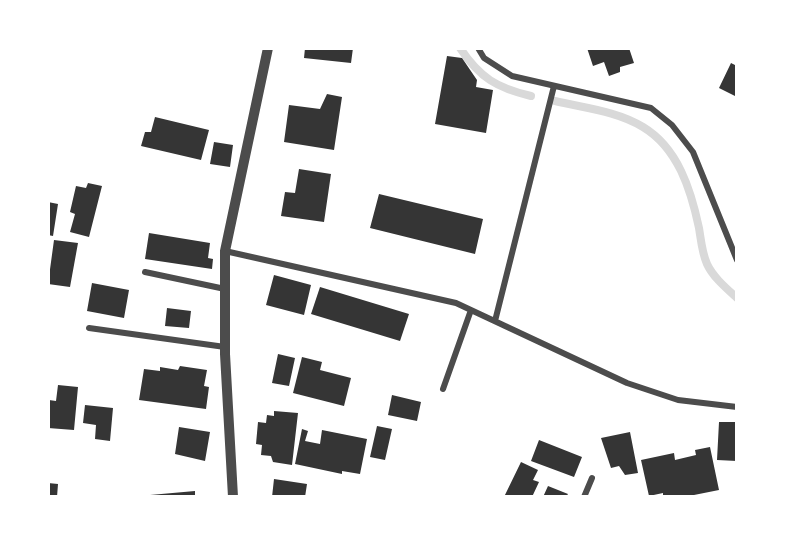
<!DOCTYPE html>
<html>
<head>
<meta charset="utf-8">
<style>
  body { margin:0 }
  #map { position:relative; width:785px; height:545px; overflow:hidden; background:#fff; font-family:"DM Sans",sans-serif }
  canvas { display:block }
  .frame { position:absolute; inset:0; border:50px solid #fff; pointer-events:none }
</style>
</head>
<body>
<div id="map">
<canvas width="785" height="545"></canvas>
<div class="frame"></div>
</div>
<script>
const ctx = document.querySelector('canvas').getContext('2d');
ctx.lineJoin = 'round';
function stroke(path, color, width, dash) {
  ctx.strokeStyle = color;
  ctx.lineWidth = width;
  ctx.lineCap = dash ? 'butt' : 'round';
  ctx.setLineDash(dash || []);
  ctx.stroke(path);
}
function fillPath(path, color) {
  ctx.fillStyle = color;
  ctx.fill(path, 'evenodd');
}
stroke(new Path2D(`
  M460 48C480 78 497 88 531 96
  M555 101C584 108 617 111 643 127 678 148 691 190 699 228 701 240 702 253 707 264 713 277 726 288 737 298`), '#d9d9d9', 8);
fillPath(new Path2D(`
  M305 48H353L351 63 304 58Z
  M587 48H629L634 63 620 67V72L609 76 604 62 593 66Z
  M447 56 462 58 477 80 476 87 493 90 486 133 435 124Z
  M731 63 737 66V97L719 88Z
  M327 94 342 97 334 150 284 142 289 105 320 109Z
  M155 117 209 130 201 160 141 146 145 132H151Z
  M214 142 233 145 230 167 210 164Z
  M299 169 331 174 324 222 281 216 285 192 295 193Z
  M88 183 102 186 89 237 70 232 75 214 70 212 76 186 86 188Z
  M379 194 483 219 475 254 370 228Z
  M48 202 58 204 53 236 48 235Z
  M149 233 210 243 208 258 213 259 212 269 145 259Z
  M54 240 78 243 70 287 48 284Z
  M274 275 311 285 304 315 266 305Z
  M92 283 129 290 124 318 87 311Z
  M320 287 409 314 400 341 311 314Z
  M167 308 191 311 189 328 165 326Z
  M278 354 295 358 289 386 272 383Z
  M302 357 322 362 320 370 351 378 344 406 293 393Z
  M180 366 207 370 204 386 209 387 206 409 139 400 144 369 160 371V367L178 370Z
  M58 385 78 387 74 430 48 428 49 400 56 401Z
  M392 395 421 402 417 421 388 415Z
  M85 405 113 408 110 441 95 439 96 425 83 423Z
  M274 411 298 413 292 465 273 462 271 456 261 455 262 445 256 444 258 422 266 423 267 415 274 416Z
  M719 422H737V461L717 460Z
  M377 426 392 429 385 460 370 457Z
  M179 427 210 432 205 461 175 454Z
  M302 429 308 431 305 441 320 444 322 430 367 439 360 474 342 471V474L295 464Z
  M630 432 638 473 625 475 619 466 611 468 601 438Z
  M539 440 582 457 574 477 531 461Z
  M710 447 719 490 684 497H663V493L649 496 641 460 674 453 675 460 696 455 695 450Z
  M521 462 538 470 533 480 539 482 532 497 522 495 521 497H504Z
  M274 479 307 484 305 497H272Z
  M48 483 58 484 57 497H48Z
  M548 486 568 494 566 497H543Z
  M195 491V497H150V495Z`), '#353535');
stroke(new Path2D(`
  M478 48 484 58 512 76 651 108 672 125 693 152 737 260
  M225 251 456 303 627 383 678 400 737 407
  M145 272 225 289
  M495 321 554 86
  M89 328 225 347
  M443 389 471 310
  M584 497 592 478`), '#4c4c4c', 6);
stroke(new Path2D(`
  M233 497 225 354V251L268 48`), '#4c4c4c', 10);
</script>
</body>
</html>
